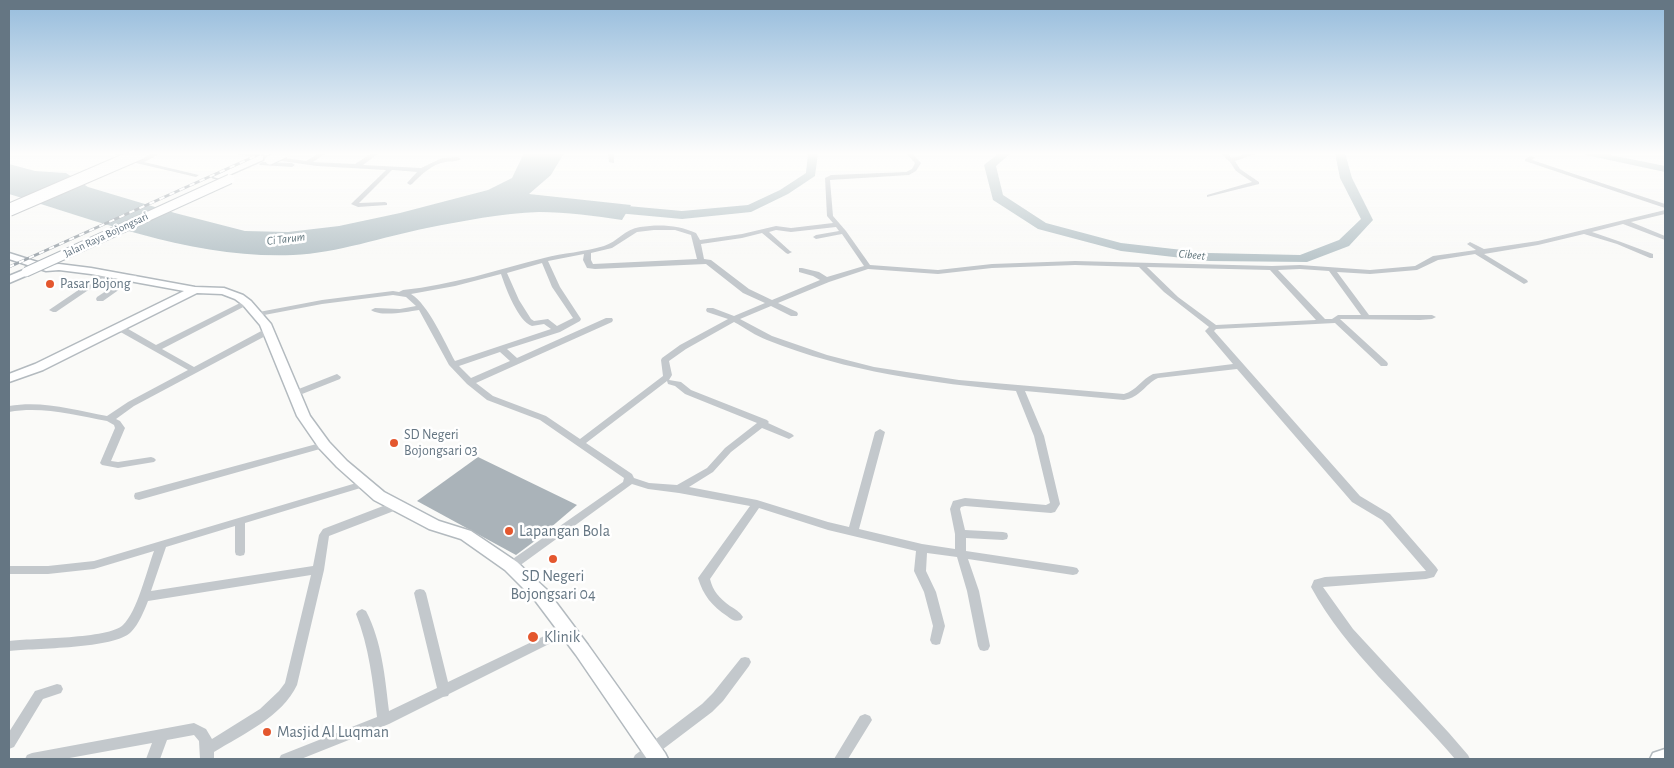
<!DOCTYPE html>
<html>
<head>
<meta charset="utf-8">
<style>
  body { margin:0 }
  #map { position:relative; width:1674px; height:768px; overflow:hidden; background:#fafaf8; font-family:"Alegreya Sans",sans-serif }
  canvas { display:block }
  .frame { position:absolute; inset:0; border:10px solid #657683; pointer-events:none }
</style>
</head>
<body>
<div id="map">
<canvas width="1674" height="768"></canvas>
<div class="frame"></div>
</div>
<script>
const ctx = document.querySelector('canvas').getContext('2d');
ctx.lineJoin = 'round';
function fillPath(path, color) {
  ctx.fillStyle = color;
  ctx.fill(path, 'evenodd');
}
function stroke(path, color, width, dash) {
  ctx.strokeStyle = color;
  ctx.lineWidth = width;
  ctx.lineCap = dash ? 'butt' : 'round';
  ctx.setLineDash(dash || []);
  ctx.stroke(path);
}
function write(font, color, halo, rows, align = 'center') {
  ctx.font = font + ' "Alegreya Sans",sans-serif';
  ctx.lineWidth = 5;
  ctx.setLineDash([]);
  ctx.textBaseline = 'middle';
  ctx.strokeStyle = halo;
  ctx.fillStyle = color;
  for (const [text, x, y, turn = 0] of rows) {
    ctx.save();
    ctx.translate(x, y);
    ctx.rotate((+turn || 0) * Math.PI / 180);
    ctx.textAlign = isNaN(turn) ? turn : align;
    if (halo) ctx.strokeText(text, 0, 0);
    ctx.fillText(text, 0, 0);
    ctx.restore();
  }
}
fillPath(new Path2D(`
  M524 153H564L551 175 529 194 631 205 622 220C595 216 567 212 539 212 502 213 463 221 427 228 382 237 338 253 293 255 196 259 100 222 9 194V164L35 171 66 173 88 187 175 213 245 231 288 232 339 226 400 213 488 190 512 178Z`), '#bbc7cb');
fillPath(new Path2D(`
  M808 153H818L815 176 788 194 751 212 682 219 606 212 600 208 606 204 682 211 748 205 780 190 806 173Z
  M999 153H1011L996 166 1003 195 1046 223 1121 243 1209 253 1300 255 1339 240 1361 219 1340 178 1335 153H1345L1352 178 1373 220 1349 246 1307 262 1209 261 1121 251 1038 229 993 200 984 165Z
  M1585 153H1601L1665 166V172L1586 155Z`), '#bbc7cb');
fillPath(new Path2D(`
  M478 457 577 505 536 540 516 555 417 501Z`), '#aab3b9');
const secondary = new Path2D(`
  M260 155 263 156V160L220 179 213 177Z
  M9 253 47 265 59 264 91 268 195 287 224 288 243 295 251 301 271 324 310 416 329 442 347 461 384 492 439 521 471 531 517 562 546 589 588 645 665 753 668 759H647L576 655 534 599 505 570 461 539 429 529 374 500 337 467 319 448 297 416 260 325 243 305 235 299 222 294 197 293 43 370 9 382V374L35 364 184 291 91 274 59 270 46 271 9 259Z
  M26 269 31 272 30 274 9 283V276Z
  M1665 749V759H1650L1653 753Z`);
stroke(secondary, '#b3babf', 3);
fillPath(new Path2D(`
  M111 153H119L138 160 154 153H162L144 162 199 175 196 177 136 163Z
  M237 153H251L306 161 319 153H326L313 162 355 164 372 153H379L363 165 421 168 442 158 458 157 461 159C456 162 451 161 445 162 432 164 421 175 412 184L410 185 407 183 417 172 392 170 359 203 385 202 387 203V205L358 207 351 204 386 170 317 166 240 155Z
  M608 153H614V163L609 162Z
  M906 153H912L921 163 916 171 909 175 830 180 833 216 846 231 870 265 938 270 992 264 1075 261 1272 266 1300 265 1370 270 1415 266 1433 256 1476 250 1467 244 1470 242 1484 249 1538 241 1665 210V214L1631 222 1665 236V240L1623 224 1592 232 1621 242 1653 254V258H1650L1617 244 1584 234 1538 245 1484 254 1527 280 1528 282 1524 284 1475 254 1438 260 1417 270 1370 274 1337 272 1369 315H1432L1436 317 1432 319 1420 320 1340 319 1387 362 1388 364 1387 366H1381L1335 323 1216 329 1214 331 1360 496 1390 514 1436 567 1438 570 1434 577 1426 579 1323 587 1353 629 1449 733 1468 755 1470 759H1455C1408 703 1346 652 1311 587L1314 580 1325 577 1426 571 1382 520 1352 502 1237 369 1158 378C1144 385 1141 397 1124 400L1025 391 1044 436 1060 504 1055 512 1051 513 965 506 961 507 960 509 965 530 1003 532 1007 533 1008 536 1007 539 1003 540 966 538V551L1073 567 1077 568 1079 571 1077 574 1073 575 968 559 979 591 990 646 988 650 984 651 980 650 978 646 967 591 957 557 927 553 926 571 936 592 945 626 940 644 936 645 932 644 930 640 933 626 924 592 914 571 916 551 828 530 759 508 710 579C713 591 719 598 730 606 735 609 740 612 743 617L741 620C735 622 732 620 727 616 712 606 703 595 698 578L750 506 679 493 648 489 632 484 515 569 511 570 507 569 505 566 507 563 623 482 624 478 540 420 487 400 467 384 449 365 419 310C406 312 381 317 371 310L375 308 400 309 416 306 406 297 393 295 322 304 259 316 255 314 259 312 322 300 393 291 399 292 403 290C452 285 497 270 544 258 563 253 584 252 604 246 617 242 625 229 640 227 659 224 679 225 696 233L700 240 742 234 776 226 791 228 833 223 827 216 825 178 831 175 906 172 912 169 915 163ZM836 227 839 231 816 235 813 237 816 239 842 234 864 266 827 277 819 272 802 268H799V272L813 276 820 280 772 300 749 289 711 260 704 259 701 244 742 238 762 233 786 253 788 254 792 252 790 251 769 232 776 230 791 232ZM654 230H675L691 235 697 259 593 264 591 260V253L612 248 637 232ZM584 254 583 260 587 268 595 269 706 264 743 293 765 303 734 316 713 308H707L706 310 707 312 728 319 680 345 662 358 661 360 663 376 580 439 546 416 493 396 476 383 612 322 613 320 612 318H606L517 358 507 349 560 332 580 321 581 319 560 287 548 261ZM542 263 552 287 573 318 557 326 548 319 534 321 531 319 519 300 507 273ZM1075 265 1139 267 1164 292 1209 327 1205 331 1233 364 1153 374C1142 379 1136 391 1124 394L959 380 874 367 827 355 772 336 740 319 771 306 791 316H797L798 314 797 312 778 303 829 282 868 269 938 274 992 268ZM1147 267 1270 270 1316 320 1216 325 1178 297ZM1300 269 1329 271 1361 315H1338L1332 319H1325L1278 270ZM501 274C506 289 518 321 532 326L544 324 551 329 455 361C445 343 428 304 411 294L455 286ZM734 322C745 328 756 336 767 340 847 372 932 383 1016 391L1034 436 1050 503 1046 505 965 498 953 501 950 509 955 534V549L922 544 859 529 885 432 880 429 875 432 849 527 828 522 757 500 689 487 713 472 731 452 762 428 789 439 794 436 792 434 768 423 769 422 767 420 691 390 681 382 669 380 672 375 669 361 686 349ZM500 352 510 361 471 378 459 366ZM667 381 668 384 675 386 685 394 757 423 725 448 707 468 677 485 649 483 634 478 632 474 586 443Z
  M1220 153H1226L1232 158 1249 153H1258L1235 161 1240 169 1259 182V184L1207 197V195L1252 182 1236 171 1230 162Z
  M1530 156 1535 157 1532 160 1665 204V208L1525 161V159Z
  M262 162 292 163 295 165 292 167 260 165 259 164Z
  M105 272H108L112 274 56 312H53L49 310Z
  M130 275H136L137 277 103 301H97L96 299 97 297Z
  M244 301H247L251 303 162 349 194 367 265 329H271L272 331 271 333 134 406 116 419 120 421 125 428 111 461 118 462 151 457 154 458 156 460 154 462 118 468 102 465 100 463 115 428 114 425 107 421C74 415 42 406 9 412V406C42 400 75 410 107 416L128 402 188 370 117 330 116 328 117 326H123L156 345Z
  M337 374 341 377 340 379 297 396H291L290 394 291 392Z
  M324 442 329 445 327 447 139 500 135 499 134 496 135 493 139 492Z
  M363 481 367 482 368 484 367 486 245 523V552L244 555 240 556 236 555 235 552V526L166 547 151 591 313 566 319 535 323 529 391 503H399L400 506 399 509 329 536 324 570 297 685C282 717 243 734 214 752V759H200L199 741 194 735 167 740 160 759H146L152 743 64 759H25L27 755 32 753 194 723 206 729 212 739 260 709 279 691 285 683 311 575 148 601C144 611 139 624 131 632 115 649 35 648 9 651V641C32 638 109 639 123 625 137 612 147 570 154 551L94 569 48 574H9V566H48L94 561Z
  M420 589 424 590 426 593 448 682 563 627 567 625 571 627 573 630 571 633 449 694 448 696 443 697 389 724 301 759H279L281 755 377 717C373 682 369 647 356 614L358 611 362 609 366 611C382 642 385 677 389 711L437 688 414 593 416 590Z
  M745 657 749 658 751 662 749 666 723 701 712 712 650 759H633L635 755 702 704 713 693 741 658Z
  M57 684 61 685 63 689 61 693 43 699 14 747 9 749V732L35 691Z
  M865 714 870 716 872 720 848 759H834L860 716Z`), '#c3c8cc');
fillPath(secondary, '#fff');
const rail = new Path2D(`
  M9 267 262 153`);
stroke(rail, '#a2aab0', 3);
stroke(rail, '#fff', 2, [5.5]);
const secondaryBridge = new Path2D(`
  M270 160 285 153
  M26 272 230 179`);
const highwayBridge = new Path2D(`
  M9 210 141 153`);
stroke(secondaryBridge, '#b3babf', 11, []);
stroke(highwayBridge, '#b4b9bd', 14, []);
stroke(secondaryBridge, '#fff', 9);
stroke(highwayBridge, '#fff', 12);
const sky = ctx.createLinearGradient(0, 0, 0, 260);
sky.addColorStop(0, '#96bcdc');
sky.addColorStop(0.59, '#fdfdfc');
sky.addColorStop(1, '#fdfdfc00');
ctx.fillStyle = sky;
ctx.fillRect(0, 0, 1674, 260);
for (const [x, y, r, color] of [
  [50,284,5,"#e4572e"],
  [394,443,5,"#e4572e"],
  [509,531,5,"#e4572e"],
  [553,559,5,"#e4572e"],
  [533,637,6,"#e4572e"],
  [267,732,5,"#e4572e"]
]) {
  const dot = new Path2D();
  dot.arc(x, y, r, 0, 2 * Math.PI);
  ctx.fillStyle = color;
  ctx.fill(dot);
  stroke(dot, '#fff', 2);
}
write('11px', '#657683', '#fff', [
  ["Jalan Raya Bojongsari",106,235,-25]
]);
write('italic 12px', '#60757c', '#fff', [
  ["Ci Tarum",286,239,-7],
  ["Cibeet",1192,255,6]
]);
write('14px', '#657683', '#fff', [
  ["Pasar Bojong",60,284],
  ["SD Negeri",404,435],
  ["Bojongsari 03",404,451]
], 'left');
write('16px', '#657683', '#fff', [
  ["Lapangan Bola",519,531],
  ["SD Negeri",553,576,"center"],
  ["Bojongsari 04",553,594,"center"],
  ["Klinik",544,637],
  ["Masjid Al Luqman",277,732]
], 'left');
</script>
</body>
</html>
